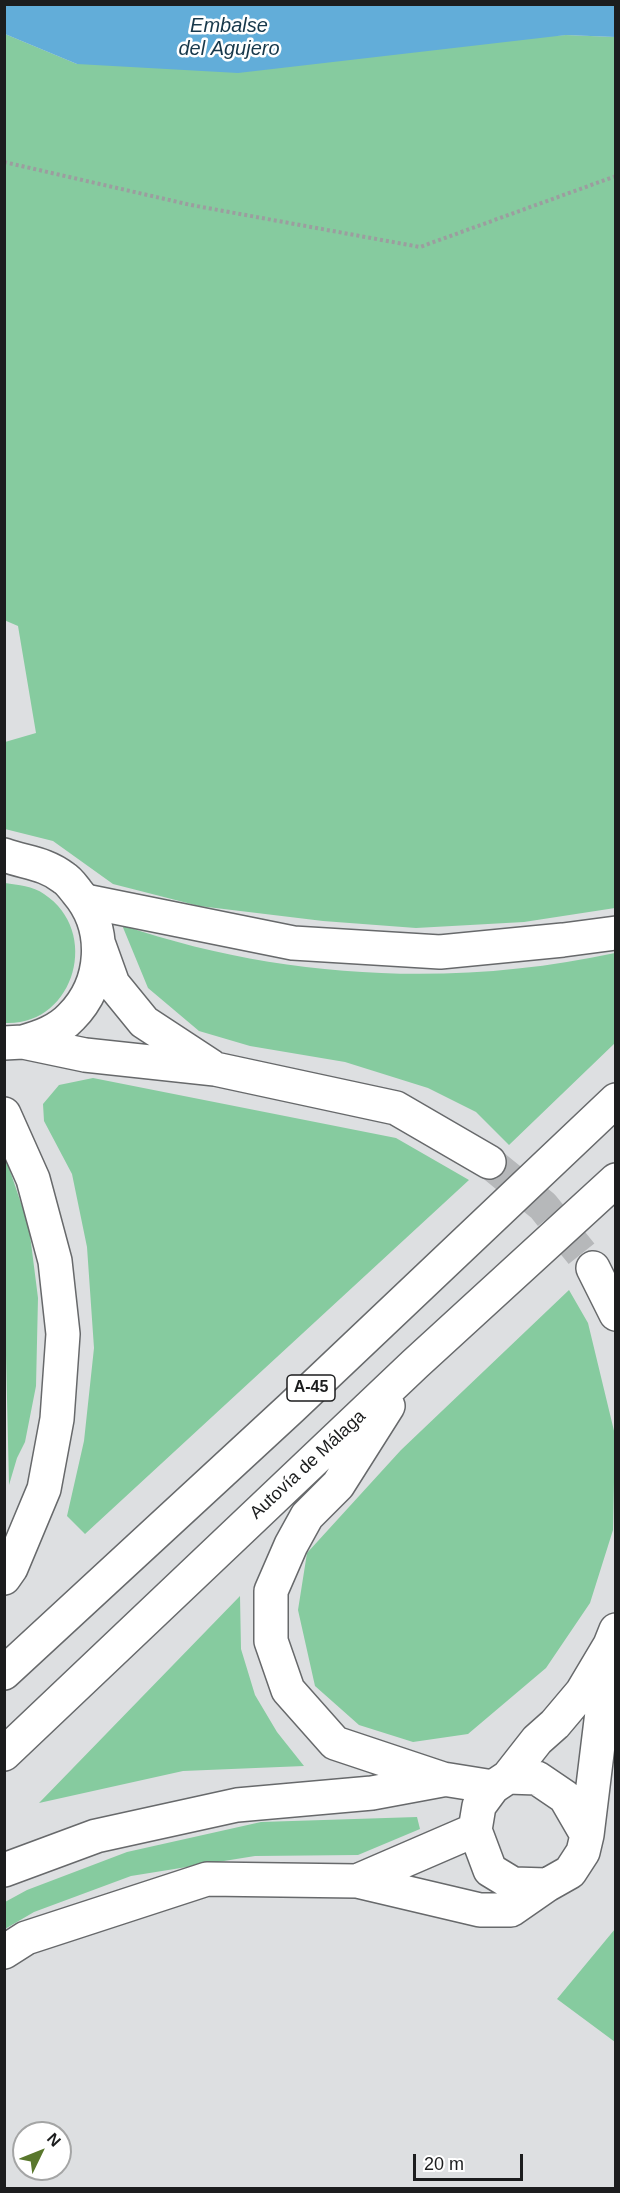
<!DOCTYPE html>
<html>
<head>
<meta charset="utf-8">
<style>
  body { margin:0 }
  #map { position:relative; width:620px; height:2193px; overflow:hidden; background:#dddfe1; font-family:Helvetica,sans-serif }
  canvas { display:block }
  .frame { position:absolute; inset:0; border:6px solid #1c1d1e; pointer-events:none }
  .north { position:absolute; left:12px; top:2121px; width:60px; height:60px; box-sizing:border-box; background:#fff; border:2px solid #a4a5a5; border-radius:50%; rotate:47deg; font-size:16px; font-weight:700; line-height:24px; text-align:center; color:#1c1d1e }
  .north::after { content:''; display:block; margin:auto; width:21px; height:27px; background:#59772c; clip-path:polygon(50% 0,100% 100%,50% 72%,0 100%) }
  .scale { position:absolute; left:413px; top:2154px; width:110px; height:27px; box-sizing:border-box; border:3px solid #1c1d1e; border-top:0; padding-left:8px; font-size:18px; line-height:21px; white-space:nowrap; color:#1c1d1e; -webkit-text-stroke:4px #fff; paint-order:stroke }
</style>
</head>
<body>
<div id="map">
<canvas width="620" height="2193"></canvas>
<div class="frame"></div>
<div class="north">N</div>
<div class="scale">20 m</div>
</div>
<script>
const ctx = document.querySelector('canvas').getContext('2d');
ctx.lineJoin = 'round';
function fillPath(path, color) {
  ctx.fillStyle = color;
  ctx.fill(path, 'evenodd');
}
function stroke(path, color, width, dash) {
  ctx.strokeStyle = color;
  ctx.lineWidth = width;
  ctx.lineCap = dash ? 'butt' : 'round';
  ctx.setLineDash(dash || []);
  ctx.stroke(path);
}
function write(font, color, halo, rows, align = 'center') {
  ctx.font = font + ' Helvetica,sans-serif';
  ctx.lineWidth = 5;
  ctx.setLineDash([]);
  ctx.textBaseline = 'middle';
  ctx.strokeStyle = halo;
  ctx.fillStyle = color;
  for (const [text, x, y, turn = 0] of rows) {
    ctx.save();
    ctx.translate(x, y);
    ctx.rotate((+turn || 0) * Math.PI / 180);
    ctx.textAlign = isNaN(turn) ? turn : align;
    if (halo) ctx.strokeText(text, 0, 0);
    ctx.fillText(text, 0, 0);
    ctx.restore();
  }
}
fillPath(new Path2D(`
  M5 34 77 64 566 35 615 37V908L524 922 416 928 323 921 199 906 113 884 53 841 5 829V742L36 733 18 626 4 620Z
  M5 883C18 885 33 886 44 894 102 932 74 1027 4 1023Z
  M122 925C279 979 454 988 615 953V1043L509 1145 476 1112 428 1088 345 1062 250 1046 199 1031 148 988Z
  M93 1078 396 1138 469 1180 85 1534 67 1516 84 1441 94 1348 87 1247 72 1174 44 1121 43 1104 59 1085Z
  M4 1153 29 1227 38 1298 36 1386 25 1442 17 1458 9 1485 4 1269Z
  M569 1290 588 1323 615 1435 613 1530 590 1603 546 1668 468 1734 413 1742 359 1725 315 1686 298 1610 307 1553 401 1450Z
  M240 1596 241 1649 255 1695 277 1732 304 1766 183 1771 39 1803Z
  M417 1817 420 1829 358 1855 255 1856 131 1876 34 1912 5 1929V1902L27 1890 127 1852 261 1822Z
  M615 1929V2042L557 1999Z`), '#86cb9f');
fillPath(new Path2D(`
  M4 5H615V37L566 35 238 73 77 64 5 34Z`), '#62add9');
stroke(new Path2D(`
  M489 1162 543 1206 593 1268`), '#b6b8ba', 33, [33, 16]);
const tertiary = new Path2D(`
  M4 855C26 863 45 863 64 878 69 881 73 887 77 892 108 928 105 983 71 1017 58 1031 40 1037 23 1042
  M99 945 113 984 144 1022 211 1066
  M4 1043 23 1042 85 1055 215 1069 396 1108 489 1162
  M593 1268 616 1314
  M587 1835 609 1655
  M357 1881 475 1830
  M547 1885 513 1884 490 1870 475 1830 479 1806 493 1787 508 1777 537 1740 555 1724 582 1692 610 1645 616 1630
  M4 1952 26 1938 207 1879 357 1881 480 1910H511L547 1885 570 1872 583 1852 587 1835 565 1797 537 1778 508 1777`);
const motorway = new Path2D(`
  M85 901 293 943 440 952 563 940 616 933
  M4 1114 33 1179 55 1261 63 1334 57 1419 44 1489 11 1568 4 1578
  M388 1406 338 1485 307 1516 291 1545 271 1591V1641L288 1690 335 1743 443 1779 493 1787
  M4 1673 291 1408 616 1100
  M4 1754 415 1364 616 1180
  M4 1870 96 1836 237 1805 372 1793 442 1780`);
stroke(tertiary, '#67696b', 36);
stroke(motorway, '#67696b', 36);
stroke(new Path2D(`
  M4 162 191 205 420 247 616 176`), '#9c9d9f', 4, [3, 3]);
stroke(tertiary, '#fff', 33);
stroke(motorway, '#fff', 33);
for (const [x, y, w] of [
  [311,1388,48]
]) {
  const box = new Path2D();
  box.roundRect(x - w / 2, y - 13, w, 26, 4.5);
  ctx.fillStyle = '#fff';
  ctx.fill(box);
  stroke(box, '#1c1d1e', 1.5);
}
write('bold 16px', '#1c1d1e', null, [
  ["A-45",311,1388]
]);
write('18px', '#1c1d1e', '#fff', [
  ["Autovía de Málaga",308,1465,-43]
]);
write('italic 20px', '#17384b', '#fff', [
  ["Embalse",229,26],
  ["del Agujero",229,49]
]);
</script>
</body>
</html>
